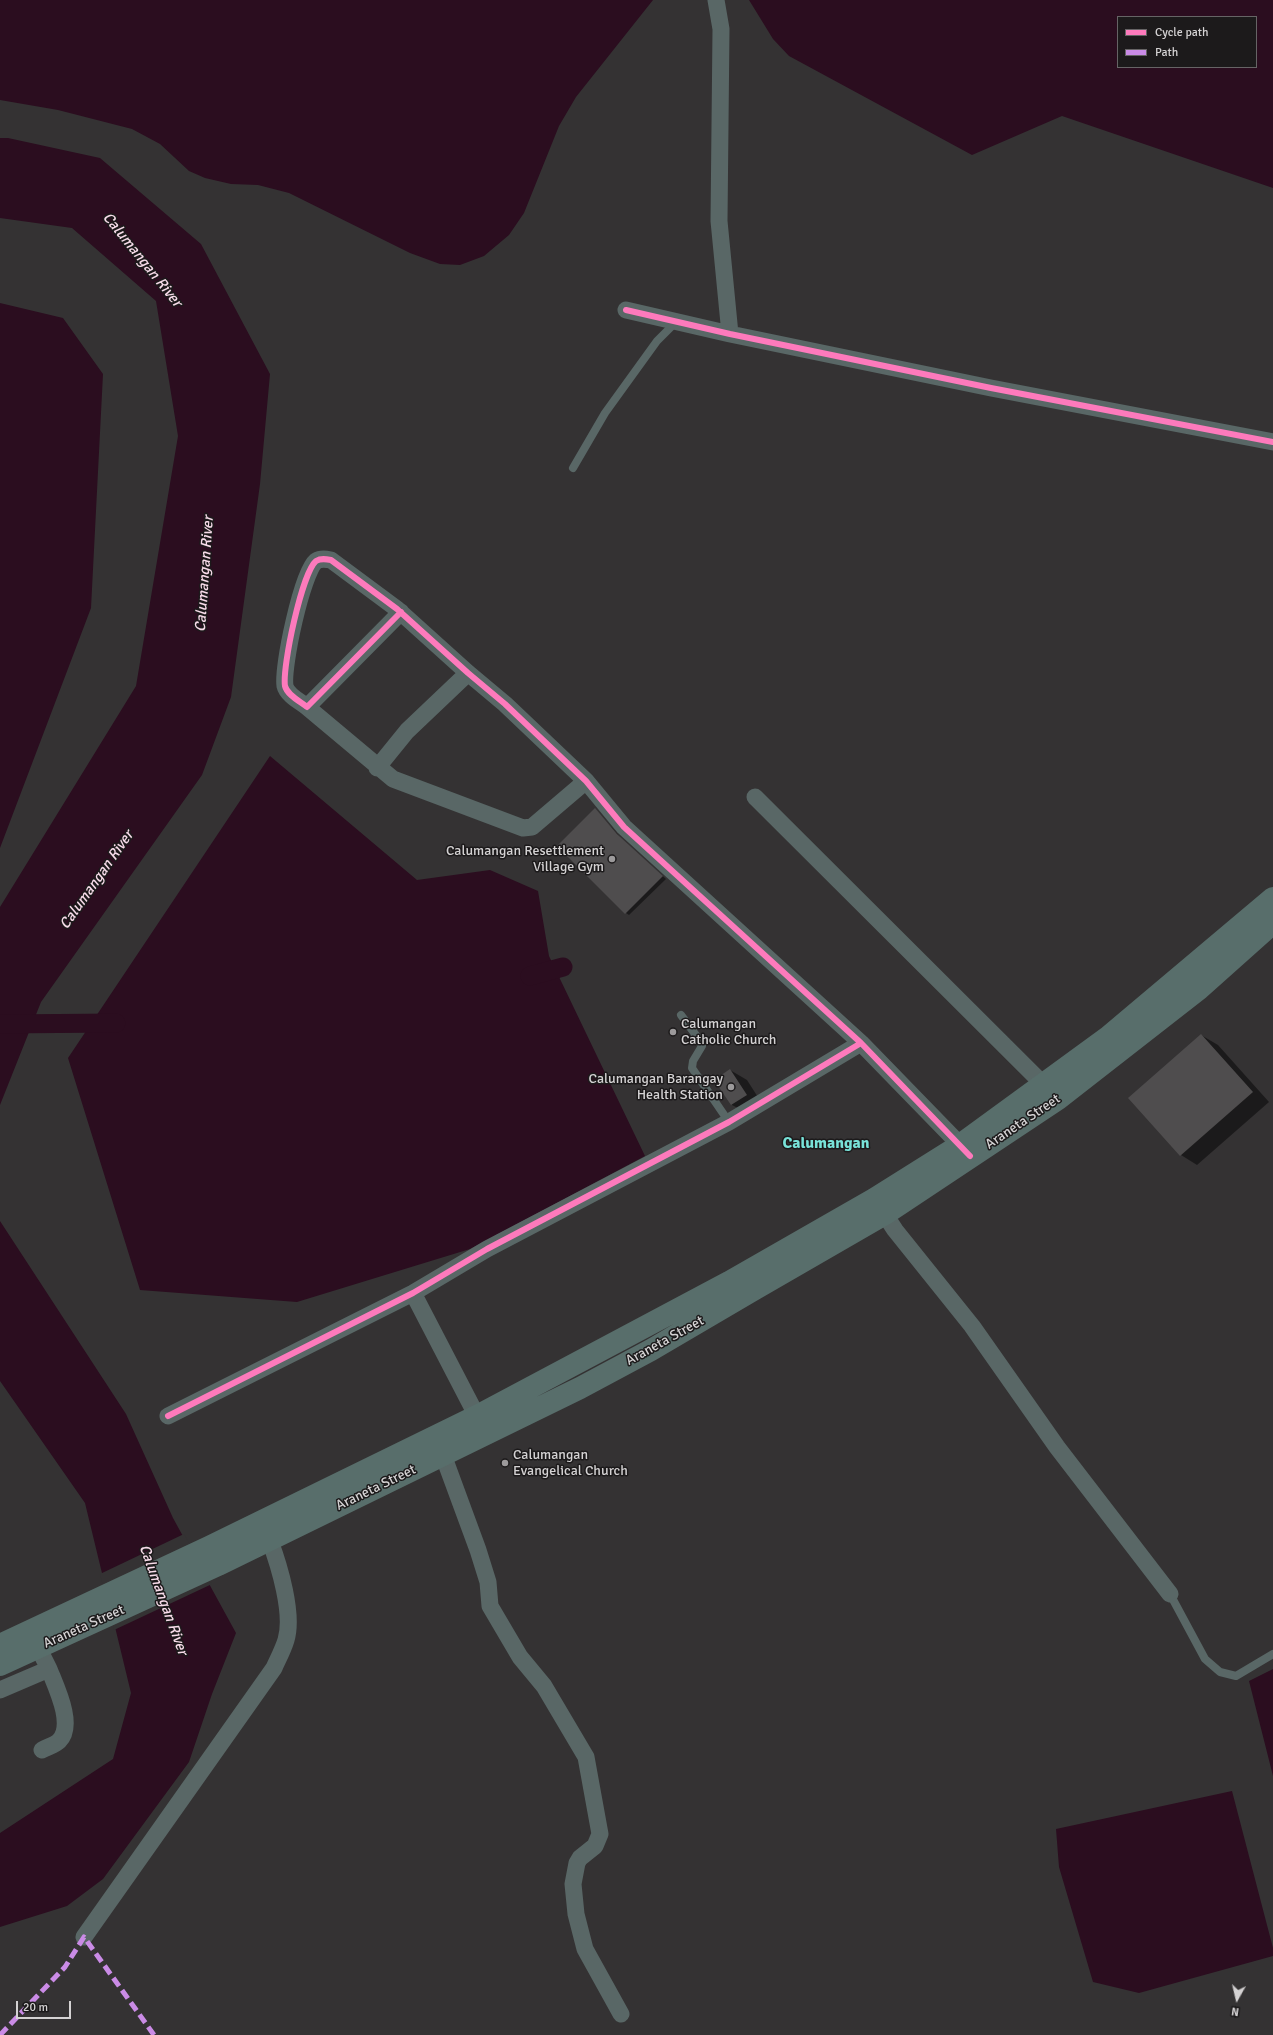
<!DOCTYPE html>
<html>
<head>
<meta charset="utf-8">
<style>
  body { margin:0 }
  #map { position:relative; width:1273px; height:2035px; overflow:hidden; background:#343233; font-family:Signika,sans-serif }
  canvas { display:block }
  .legend { position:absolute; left:1117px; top:16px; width:140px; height:52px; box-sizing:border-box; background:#1c1a1b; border:1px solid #666465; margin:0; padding:5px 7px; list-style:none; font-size:12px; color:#d4d2d3 }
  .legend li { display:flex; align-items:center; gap:8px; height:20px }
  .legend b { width:20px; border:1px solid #666465 }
  .north { position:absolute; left:1217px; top:1979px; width:40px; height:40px; -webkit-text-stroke:3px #1c1a1b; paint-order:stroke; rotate:188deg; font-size:11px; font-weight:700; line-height:16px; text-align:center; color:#d4d2d3 }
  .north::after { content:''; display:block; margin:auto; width:14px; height:18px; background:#d4d2d3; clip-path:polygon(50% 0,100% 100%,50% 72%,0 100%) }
  .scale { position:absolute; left:16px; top:2001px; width:55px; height:18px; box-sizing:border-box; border:2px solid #d4d2d3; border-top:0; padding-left:5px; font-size:12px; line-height:14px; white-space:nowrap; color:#d4d2d3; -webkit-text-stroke:3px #1c1a1b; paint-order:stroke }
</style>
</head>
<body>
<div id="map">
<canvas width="1273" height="2035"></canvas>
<ul class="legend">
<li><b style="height:5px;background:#fd7abc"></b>Cycle path</li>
<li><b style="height:5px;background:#ca8be6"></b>Path</li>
</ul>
<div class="north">N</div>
<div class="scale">20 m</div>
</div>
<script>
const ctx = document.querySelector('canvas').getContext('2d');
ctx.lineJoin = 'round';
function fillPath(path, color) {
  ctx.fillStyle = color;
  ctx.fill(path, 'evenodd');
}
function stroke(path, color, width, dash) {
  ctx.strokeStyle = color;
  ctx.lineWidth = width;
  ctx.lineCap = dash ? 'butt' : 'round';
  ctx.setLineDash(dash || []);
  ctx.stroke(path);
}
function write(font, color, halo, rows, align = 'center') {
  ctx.font = font + ' Signika,sans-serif';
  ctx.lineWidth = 3;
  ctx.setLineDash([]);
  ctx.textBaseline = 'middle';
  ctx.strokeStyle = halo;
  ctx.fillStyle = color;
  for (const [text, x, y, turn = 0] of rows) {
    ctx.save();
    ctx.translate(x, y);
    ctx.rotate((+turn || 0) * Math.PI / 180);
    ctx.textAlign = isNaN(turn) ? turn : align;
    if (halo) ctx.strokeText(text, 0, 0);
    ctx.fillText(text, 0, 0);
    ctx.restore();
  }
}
fillPath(new Path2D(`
  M0 0H653L576 97 559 126 524 213 509 235 484 256 460 265 440 264 410 253 289 193 258 185 231 184 205 178 189 171 160 144 132 129 58 110 0 100Z
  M749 0H1273V188L1062 116 972 155 789 56 773 39ZM1118 17H1256V67H1118Z
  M0 138H8L100 158 201 244 270 374 260 484 231 697 202 775 41 1002 0 1105V907L136 686 178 436 156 301 72 228 0 218Z
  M0 303 63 318 103 374 91 608 0 848Z
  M270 756 417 880 490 870 538 891 549 956 645 1156 470 1249 297 1302 140 1290 68 1058Z
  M0 1221 126 1414 173 1518 236 1633 212 1694 189 1762 103 1879 67 1906 0 1927V1833L113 1759 131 1693 85 1503 0 1381Z
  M1273 1669V1776L1249 1681Z
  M1232 1791 1273 1948V1956L1139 1993 1093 1982 1059 1867 1056 1829Z`), '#2b0d1f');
fillPath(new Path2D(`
  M184 1534 212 1584 114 1630 100 1574Z`), '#343233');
fillPath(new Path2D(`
  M595 809 621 838 666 879 629 915 626 913Z
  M1201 1035 1218 1045 1269 1102 1197 1165 1181 1155Z
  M730 1070 747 1080 763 1105 749 1114 732 1105 715 1080Z`), '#0007');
stroke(new Path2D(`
  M530 976 563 967
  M0 1024 116 1023`), '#2b0d1f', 19);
fillPath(new Path2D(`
  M595 808 617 834 663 876 625 914 557 846Z
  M1201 1034 1253 1092 1180 1156 1128 1098Z
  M730 1069 747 1095 731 1105 714 1080Z`), '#4f4d4e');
stroke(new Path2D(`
  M573 468 605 413 657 341 677 321
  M681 1015 701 1042 702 1046 693 1061 692 1068 729 1122
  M1170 1594 1205 1659 1220 1672 1236 1676 1273 1654`), '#596766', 8);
stroke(new Path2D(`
  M716 0 721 29 719 221 730 334
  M626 310 730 334 991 388 1273 442
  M401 612 307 707C301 702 287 695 285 686 282 667 302 573 316 561 321 558 326 559 331 560L397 609 468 673 505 704 586 781 624 827 861 1043 968 1153
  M307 707 393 779 523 828 532 827 586 781
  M377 768 407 731 468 673
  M755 797 1052 1093
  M878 1204 895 1230 972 1326 1057 1447 1170 1594
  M413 1293 482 1426
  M168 1416 413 1293 487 1249 729 1122 861 1043
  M439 1444 478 1550 488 1582 490 1606 520 1657 544 1686 586 1757 600 1834 595 1846 580 1858 577 1863 573 1884 576 1914 585 1949 621 2014
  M0 1690 49 1669 33 1637
  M42 1750C47 1747 55 1745 59 1741 75 1725 56 1687 49 1669
  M84 1937 274 1668C278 1659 283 1650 286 1640 294 1614 279 1565 270 1541`), '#596766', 17);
stroke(new Path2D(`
  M0 1645 209 1547 479 1415 729 1282 874 1199 960 1145 1108 1037 1273 898
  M0 1665 218 1565 580 1388 651 1350 755 1289 885 1214 1058 1099 1199 989 1273 923`), '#586e6b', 22);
stroke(new Path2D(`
  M0 2035 65 1967 84 1937 154 2035`), '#ca8be6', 5, [10, 5]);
stroke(new Path2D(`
  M626 310 730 334 991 388 1273 442
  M401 612 307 707C301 702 287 695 285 686 282 667 302 573 316 561 321 558 326 559 331 560L397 609 468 673 505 704 586 781 624 827 861 1043 970 1156
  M168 1416 413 1293 487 1249 729 1122 861 1043`), '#fd7abc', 6);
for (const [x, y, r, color] of [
  [612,859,4,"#9c9a9b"],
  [673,1032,4,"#9c9a9b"],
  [731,1087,4,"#9c9a9b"],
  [505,1463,4,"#9c9a9b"]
]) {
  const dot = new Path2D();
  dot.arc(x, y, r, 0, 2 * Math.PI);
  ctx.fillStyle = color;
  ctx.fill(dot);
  stroke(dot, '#1c1a1b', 1.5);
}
write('14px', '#d4d2d3', '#1c1a1b', [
  ["Calumangan Resettlement",604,851],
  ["Village Gym",604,867],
  ["Calumangan",681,1024,"left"],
  ["Catholic Church",681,1040,"left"],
  ["Calumangan Barangay",723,1079],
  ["Health Station",723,1095],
  ["Calumangan",513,1455,"left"],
  ["Evangelical Church",513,1471,"left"]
], 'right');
write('14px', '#d4d2d3', '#1c1a1b', [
  ["Araneta Street",1023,1122,-34],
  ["Araneta Street",665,1341,-29],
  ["Araneta Street",376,1488,-26],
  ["Araneta Street",84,1627,-24]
]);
write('italic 15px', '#f7dbe9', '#1c1a1b', [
  ["Calumangan River",142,260,51],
  ["Calumangan River",205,574,-86],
  ["Calumangan River",97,880,-55],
  ["Calumangan River",163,1600,70]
]);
write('bold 16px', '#78e2d8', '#1c1a1b', [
  ["Calumangan",826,1144]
]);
</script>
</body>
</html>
